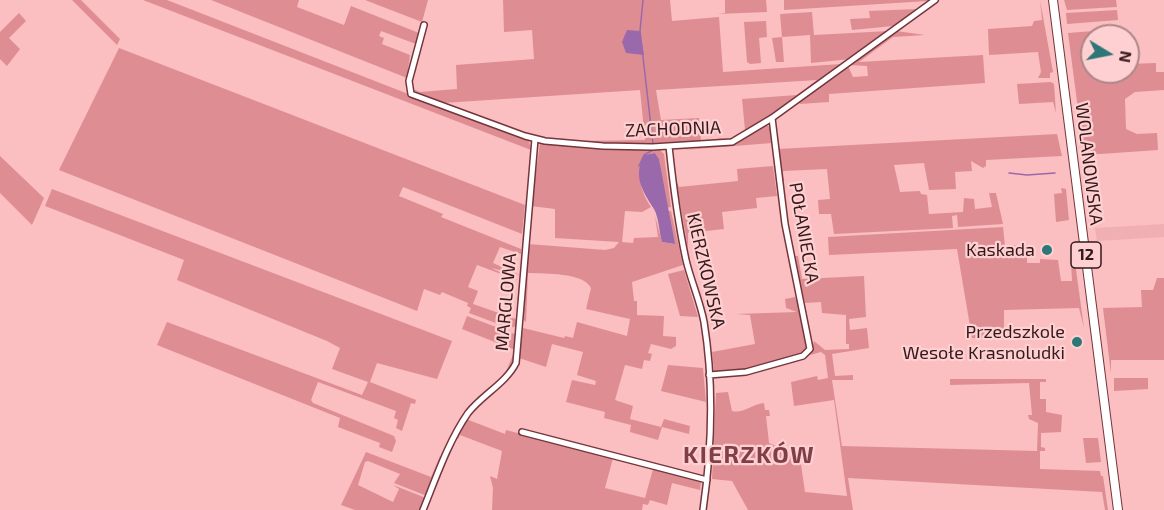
<!DOCTYPE html>
<html>
<head>
<meta charset="utf-8">
<style>
  body { margin:0 }
  #map { position:relative; width:1164px; height:510px; overflow:hidden; background:#fbbec1; font-family:"Exo 2",sans-serif }
  canvas { display:block }
  .north { position:absolute; left:1080px; top:24px; width:60px; height:60px; box-sizing:border-box; background:#fed0d1; border:2px solid #ad8688; border-radius:50%; rotate:100deg; font-size:16px; font-weight:700; line-height:24px; text-align:center; color:#34181a }
  .north::after { content:''; display:block; margin:auto; width:21px; height:27px; background:#2e7778; clip-path:polygon(50% 0,100% 100%,50% 72%,0 100%) }
</style>
</head>
<body>
<div id="map">
<canvas width="1164" height="510"></canvas>
<div class="north">N</div>
</div>
<script>
const ctx = document.querySelector('canvas').getContext('2d');
ctx.lineJoin = 'round';
function fillPath(path, color) {
  ctx.fillStyle = color;
  ctx.fill(path, 'evenodd');
}
function stroke(path, color, width, dash) {
  ctx.strokeStyle = color;
  ctx.lineWidth = width;
  ctx.lineCap = dash ? 'butt' : 'round';
  ctx.setLineDash(dash || []);
  ctx.stroke(path);
}
function write(font, color, halo, rows, align = 'center') {
  ctx.font = font + ' "Exo 2",sans-serif';
  ctx.lineWidth = 4.5;
  ctx.setLineDash([]);
  ctx.textBaseline = 'middle';
  ctx.strokeStyle = halo;
  ctx.fillStyle = color;
  for (const [text, x, y, turn = 0] of rows) {
    ctx.save();
    ctx.translate(x, y);
    ctx.rotate((+turn || 0) * Math.PI / 180);
    ctx.textAlign = isNaN(turn) ? turn : align;
    if (halo) ctx.strokeText(text, 0, 0);
    ctx.fillText(text, 0, 0);
    ctx.restore();
  }
}
fillPath(new Path2D(`
  M1164 224V237L1097 241 1095 228Z`), '#f0afb2');
fillPath(new Path2D(`
  M72 0H81L120 39 117 45Z
  M143 0H167L529 141 531 150Z
  M211 0H299L297 7 344 25 351 6 419 33 416 44 381 31 379 36 384 38 382 44 410 55 407 78Z
  M365 0H428L422 22Z
  M503 0H670L672 21 719 17 723 72 841 64 775 112 732 138 745 130 742 99 797 95 817 80 656 90 661 120 699 118 701 141 723 138 720 141 621 144 577 141 645 140 640 90 443 103 413 90 410 84 413 71 417 68 411 83 413 89 420 92 457 89 456 65 534 59 532 30 504 32Z
  M725 0H766L767 12 717 14 725 13Z
  M784 0H931L928 1 784 10Z
  M1040 0 1053 72 1050 73V78H1038L1041 72 1038 52 989 55 988 29 1032 26 1034 21 1042 20Z
  M1064 0H1116L1117 7 1067 10Z
  M917 9 893 26 852 30 850 19 870 18 869 11Z
  M1117 10 1118 20 1067 24 1066 13Z
  M812 12 814 35 889 31 851 59 811 63 810 35 782 37 784 62H776L772 38 782 37 780 14Z
  M19 13 26 21 9 38 20 49 7 66 0 59V32Z
  M766 21 767 37 759 38 761 63 750 64 747 62 744 22Z
  M1119 29V36H1092V72H1128V64L1156 63V72H1164V90L1135 92 1125 99 1126 129 1137 134 1157 133 1158 150 1086 155 1088 185 1068 33Z
  M896 31 925 35 893 37 859 62 983 55 985 83 829 94V102L800 104 799 101 848 66 853 77 868 76 867 66 850 65Z
  M119 48 525 205 522 234 403 187 399 196 443 214 441 217 521 249V254L500 247 493 263 520 275 491 268 520 281 477 265 468 287 478 291 473 304 519 320 518 326 509 328 469 313 471 308 467 306 468 303 442 292 440 295 424 289 417 311 59 170Z
  M1051 82 1054 84 1056 113 1053 102 1019 104 1017 84Z
  M765 124 771 128 772 143 684 150 736 143Z
  M1057 134 1062 156 986 160V166L983 168 971 161 972 171 955 172 956 189 929 190 924 163 894 165 900 192 920 191 921 194 927 195 929 214 963 212 964 198 974 199 975 209 992 207 989 193H996L1003 224 958 227 957 215 952 216 953 228 834 234 831 214H819L818 200 830 199 827 169 783 171 784 181H781L777 149Z
  M540 143 603 149H659L664 154 671 207 666 208 659 159 655 153 644 155C636 172 640 191 651 207L642 212 625 211 622 242 633 243 634 238 658 237 655 216 662 242 674 244 667 211H671L683 265 632 282 634 301H637V315L664 316 663 336 676 337V346L671 349 651 344 648 353 652 354 650 361 644 360 642 369 625 365 615 400 633 406 630 419 661 427 664 419 690 426 689 434 662 427 658 440 630 432 631 425 604 418 605 412 566 402 572 380 595 385 596 381 577 375 583 352 552 344 546 367 519 358 523 328 564 338 565 336 573 338 577 322 627 336 630 319 586 309 591 288C583 272 545 274 528 273L526 322 523 319 528 244 605 250 614 248 619 242 555 238V209L531 206Z
  M0 156 44 198 32 225 0 193Z
  M773 166 777 196 756 198 757 208 722 212 724 229 688 233V249L676 180 679 187 738 181 737 169Z
  M1061 188 1066 189 1069 220 1056 222 1054 194 1062 193Z
  M52 189 452 341 437 379 377 363 370 382 416 400 415 404 411 403 402 431 396 428 398 420 394 418 396 411 318 382 311 400 313 403 394 436 396 441 392 452 379 447 380 443 338 427 340 418 157 345 167 322 362 395 368 382 332 369 340 348 327 341 177 280 184 260 45 206Z
  M1003 227 1005 246 1027 245V263H1040V259L1058 260 1061 281H1072L1071 263 1075 262 1084 328 1079 308 1004 310V337L972 338 957 249 829 255 828 237Z
  M794 256H798L802 279 864 276 866 317 849 319 850 330 867 328 869 348 832 354 835 376 853 375V380H832L842 446 1037 451 1038 423 1029 419 1028 415H1032L1029 383 950 385V379H1046V382H1040V399H1046V412L1062 415 1061 432 1041 433V447L1045 448V451H1040V469L1100 471 1101 476H1103L1108 510H1105L1102 492 848 478 853 510H748L732 481 712 479 716 393 728 392 732 411C743 414 750 405 764 403L765 410H769L770 416H766L769 443 800 457 805 492 847 496 834 400 794 406 791 382 817 376 818 380 828 378 825 355 821 352 810 355 814 341 825 350 849 349V344H846V315L822 313 821 302 805 303Z
  M1164 267V360H1111V374L1103 308 1142 307 1141 290H1153L1157 278H1164Z
  M684 270 698 317 680 316 668 274Z
  M795 297 802 313 807 348 803 353 751 368 714 372 712 352 755 344 750 315 736 314 797 312 786 308 785 299Z
  M467 316 517 335 514 362 505 374 515 350 462 329Z
  M668 365 703 368 706 402 661 391Z
  M1114 378H1148V389L1114 391Z
  M466 419 505 434 506 430 613 458 605 488 645 498 653 469 701 482 700 490 672 483 667 505 650 500 648 505 643 504 642 510H492L493 488 490 476 497 479 502 451 460 435 458 439 456 437Z
  M1083 438H1098L1101 462 1086 463Z
  M366 452 431 477 440 456 442 458 427 496 394 483 400 474 368 461 365 462 358 485 393 502 399 489 393 485 426 498 421 510H355L341 505Z`), '#de8e93');
fillPath(new Path2D(`
  M627 30 640 31 644 55 626 53 622 42Z
  M655 153 659 159 675 244 662 242C659 232 659 218 654 209 642 190 633 177 644 155Z`), '#9969ac');
stroke(new Path2D(`
  M643 0 640 31 653 144
  M639 166 644 155 653 150
  M1009 173 1027 175 1055 173`), '#9969ac', 1.5);
const street = new Path2D(`
  M424 25 409 81 411 94 525 136 545 141 603 146 652 147 732 142 772 118 935 0
  M669 146C673 185 678 223 686 260 691 281 700 301 704 322 714 384 712 448 703 510
  M709 375 746 372 803 356 810 349 785 224 772 118
  M522 432 707 480
  M423 510C436 478 448 442 468 413 482 395 506 383 516 363L535 139`);
const primary = new Path2D(`
  M1053 0 1118 510`);
stroke(street, '#74353b', 8);
stroke(primary, '#74353b', 10);
stroke(street, '#fff', 5);
stroke(primary, '#fff', 8);
for (const [x, y, r, color] of [
  [1047,250,6,"#2e7778"],
  [1077,342,6,"#2e7778"]
]) {
  const dot = new Path2D();
  dot.arc(x, y, r, 0, 2 * Math.PI);
  ctx.fillStyle = color;
  ctx.fill(dot);
  stroke(dot, '#fed0d1', 2);
}
for (const [x, y, w] of [
  [1086,255,30]
]) {
  const box = new Path2D();
  box.roundRect(x - w / 2, y - 13, w, 26, 4.5);
  ctx.fillStyle = '#fed0d1';
  ctx.fill(box);
  stroke(box, '#34181a', 1.5);
}
write('bold 16px', '#34181a', null, [
  ["12",1086,255]
]);
write('18px', '#34181a', '#fed0d1', [
  ["ZACHODNIA",673,129,-2],
  ["WOLANOWSKA",1089,164,83],
  ["POŁANIECKA",804,233,80],
  ["KIERZKOWSKA",706,271,77],
  ["MARGLOWA",506,302,-85]
]);
write('18px', '#34181a', '#fed0d1', [
  ["Kaskada",1035,250],
  ["Przedszkole",1065,332],
  ["Wesołe Krasnoludki",1065,353]
], 'right');
ctx.letterSpacing = '1.5px';
write('bold 24px', '#7f3f45', '#fed0d1', [
  ["KIERZKÓW",749,455]
]);
ctx.letterSpacing = '0px';
</script>
</body>
</html>
